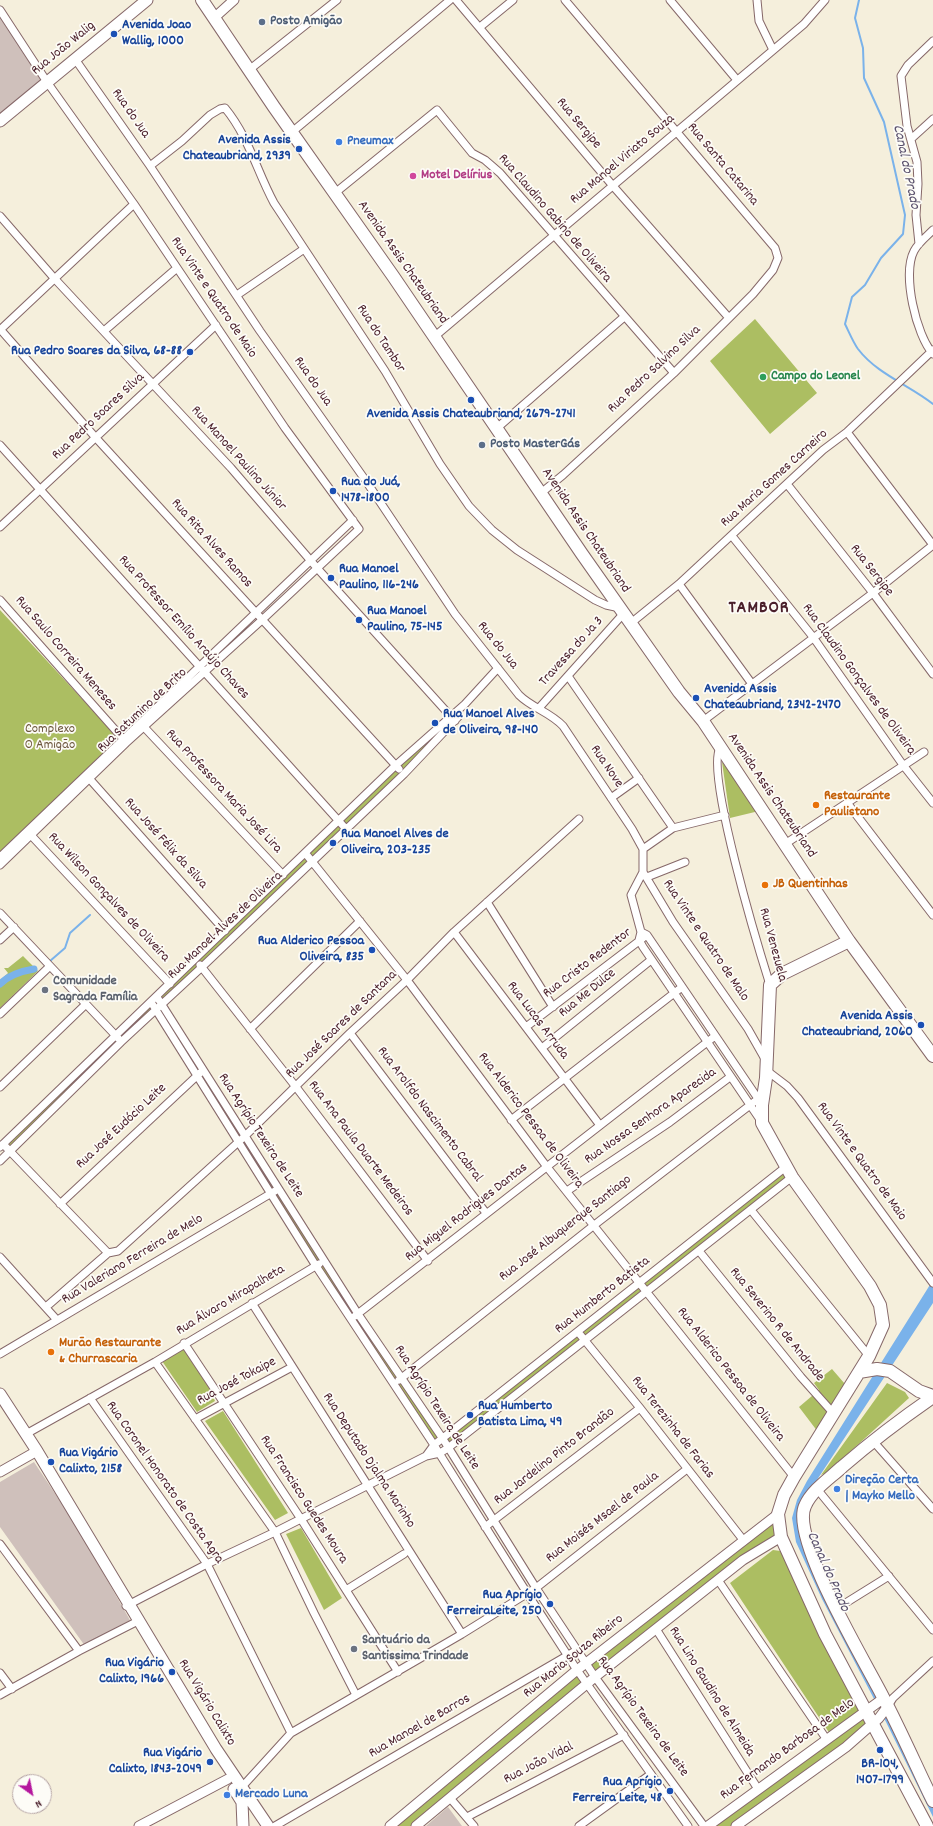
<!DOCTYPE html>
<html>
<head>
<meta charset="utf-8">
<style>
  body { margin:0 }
  #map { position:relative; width:933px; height:1826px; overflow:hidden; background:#f5efdc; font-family:Dekko,sans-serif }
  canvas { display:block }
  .north { position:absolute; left:12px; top:1774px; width:40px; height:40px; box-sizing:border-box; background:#fdfcf7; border:1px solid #b5a4a5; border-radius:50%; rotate:147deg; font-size:11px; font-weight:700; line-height:16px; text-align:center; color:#4a1f2b }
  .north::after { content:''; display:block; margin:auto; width:14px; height:18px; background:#b5179e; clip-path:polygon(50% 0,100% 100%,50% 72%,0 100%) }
</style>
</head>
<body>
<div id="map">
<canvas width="933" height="1826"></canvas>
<div class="north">N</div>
</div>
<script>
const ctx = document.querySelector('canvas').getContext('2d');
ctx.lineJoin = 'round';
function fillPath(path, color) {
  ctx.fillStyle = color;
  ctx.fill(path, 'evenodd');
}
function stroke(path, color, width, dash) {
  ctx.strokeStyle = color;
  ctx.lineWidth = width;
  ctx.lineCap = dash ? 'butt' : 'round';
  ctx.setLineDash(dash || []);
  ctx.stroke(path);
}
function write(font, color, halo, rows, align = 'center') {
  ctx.font = font + ' Dekko,sans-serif';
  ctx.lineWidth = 3.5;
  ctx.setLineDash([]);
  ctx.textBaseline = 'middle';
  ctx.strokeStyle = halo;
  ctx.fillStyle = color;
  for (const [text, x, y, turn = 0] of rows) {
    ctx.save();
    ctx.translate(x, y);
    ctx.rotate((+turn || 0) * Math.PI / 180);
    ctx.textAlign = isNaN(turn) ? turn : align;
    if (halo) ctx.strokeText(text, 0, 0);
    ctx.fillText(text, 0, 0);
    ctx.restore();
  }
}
fillPath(new Path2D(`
  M0 14 45 85 0 122Z
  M34 1462 76 1525 131 1622 85 1646 0 1527V1482Z
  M448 1807 462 1826H426Z`), '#cfc0bb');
fillPath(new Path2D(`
  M755 319 817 393 770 434 710 361Z
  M0 610 120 740 0 857Z
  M451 718 453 721 405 770 398 764Z
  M722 762 759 811 730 818Z
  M397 767 402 773 347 826 342 821Z
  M339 824 344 830 313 859 308 854Z
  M306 857 311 862 202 965 197 960Z
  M23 956 38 971 0 1008V981L8 973 4 968H8Z
  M195 962 199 967 162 1002 159 997Z
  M157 999 244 1136 239 1140 154 1002Z
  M151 1005 154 1009 122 1039 118 1036Z
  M116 1038 119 1041 10 1149 5 1144Z
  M245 1138 277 1189 272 1192 241 1142Z
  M786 1170 790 1177 648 1288 643 1283Z
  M278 1191 322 1260 316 1263 273 1194Z
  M324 1263 356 1313 350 1316 318 1267Z
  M640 1287 643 1292 586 1338 581 1333Z
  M357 1316 399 1378 395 1382 352 1319Z
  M577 1335 582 1341 450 1444 445 1439Z
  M185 1348 204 1377 215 1401 197 1412 162 1361Z
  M832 1369 851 1391 821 1436 799 1407 819 1390 814 1383Z
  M402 1380 440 1438 434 1442 397 1385Z
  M887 1383 905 1392 909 1398 828 1472 821 1475Z
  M223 1411 288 1513 275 1520 205 1421Z
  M777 1518 779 1535 745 1554 596 1673 590 1664Z
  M301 1528 342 1598 324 1610 286 1534Z
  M773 1550 788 1552 867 1711 832 1737 730 1583Z
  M577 1675 584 1683 411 1826H395Z
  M864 1715 870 1722 857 1735 732 1826H714Z`), '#acbe62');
fillPath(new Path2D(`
  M933 1280V1303L813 1486 800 1530 933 1804V1817L886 1722 822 1599 796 1542 792 1518 797 1500 807 1481Z`), '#7ab2ea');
stroke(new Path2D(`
  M859 0 855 18 863 48 864 78 884 122 905 215 903 234 881 258 865 285 852 297 845 324C849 332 853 342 858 349 877 374 909 385 933 404
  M50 961 65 948 70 933 90 915`), '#7ab2ea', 2);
stroke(new Path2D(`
  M0 984C9 975 22 971 34 969`), '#7ab2ea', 7);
const minor = new Path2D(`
  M456 0 613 186 729 318
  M670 0 737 80
  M757 0 759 21 773 50
  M0 10 47 82 134 204 285 428 359 529 263 619 126 743 0 865
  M480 27 513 0
  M75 59 150 166 260 331 366 481 455 614 519 695C532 708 550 712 563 726L632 829 643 849V872L631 895 641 932 639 940 643 947 761 1121
  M249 70 337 0
  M292 132 450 0
  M911 139 933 119
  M150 166 182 141 210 115 220 109 225 108C249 137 257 172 274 203L385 371 440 464 469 506 492 530 517 550 595 600 606 605 620 608
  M335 193 437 110 472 153 485 160 500 173 674 373
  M0 216 54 278 231 468 317 568 455 721
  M919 244 916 215 918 184 917 162 907 126 901 76 908 65 933 41
  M237 295 304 249
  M0 329 96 438 399 769
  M0 330 134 204
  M104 331 177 268
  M434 337 804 24 825 0
  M933 354C916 335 902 274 914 251 918 243 927 236 933 230
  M497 428 624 317
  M847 432 933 545
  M0 445 346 829
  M787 484 873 593 933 674
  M541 493 563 475 674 373 753 294 773 270 778 258 775 248 565 0
  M0 527 216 325
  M732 536 813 637 903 765 933 803
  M679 584 752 684
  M0 600 125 741
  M631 623 679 584 823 450 847 432 933 350
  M568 676 673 828
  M539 708 624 613
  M703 721 873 593 933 545
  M144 727 283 875
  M720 748C705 772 759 950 770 985
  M87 776 225 931
  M611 798 639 778
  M848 804 933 915
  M28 832 170 984
  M785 844 924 752
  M643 849 673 828 725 815
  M306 854 407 980 547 1167 794 1477
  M0 857 353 520
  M643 872 673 922 748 1029 765 1059
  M647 877 685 862
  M487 902 553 1007
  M0 913 118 1038
  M454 932 599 1124
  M641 932 647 935 761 1103
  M0 940 14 927
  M200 965 296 1087 428 1261
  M157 997 358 1314 443 1439 536 1588 595 1677 704 1826
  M151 1002 316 1266 434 1445 527 1593 577 1670 688 1826
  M0 1014 49 967
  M526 1027 643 938
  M250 1029 360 921
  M350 1033 486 1213
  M542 1048 651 960
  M766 1070 787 1086 798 1098 933 1283
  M0 1087 85 1005
  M511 1120 682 987
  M3 1144 108 1253 118 1251 245 1136 350 1033 407 980 454 932 579 819
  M0 1147 396 765 465 704 498 668
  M0 1161 121 1042 202 967 404 774 458 717
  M567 1191 670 1122 730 1077
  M60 1204 200 1073
  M751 1210 869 1356
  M699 1251 801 1377 834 1414
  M0 1257 57 1320
  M252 1303 462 1634
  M46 1307 108 1253
  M355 1316 715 1036
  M578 1332 640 1408 744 1541
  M184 1343 301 1519 398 1672
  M0 1354 275 1191
  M155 1362 275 1532 314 1613 356 1695
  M399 1380 593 1226 758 1099
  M90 1398 207 1564 291 1733
  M195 1419 292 1367
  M26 1434 155 1362 319 1264
  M873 1441 933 1509
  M426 1456 434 1445 787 1166
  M817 1489 933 1630
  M485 1527 640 1408
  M0 1544 79 1651
  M718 1580 827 1740
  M346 1590 404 1554
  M126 1606 207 1564 275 1532 426 1456 440 1453 448 1448 792 1177
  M836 1609 889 1576
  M656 1629 758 1789
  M0 1673 12 1689
  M0 1695 79 1651 140 1620
  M888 1706 893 1698 933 1661
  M241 1788 291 1733 462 1634 536 1588 687 1469
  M450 1798 474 1826
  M467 1817 624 1735
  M275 1826 577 1650
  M579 1826 651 1774`);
const tertiary = new Path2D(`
  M214 18 234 0
  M0 1472 37 1451
  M139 1826 228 1779
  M390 1826 577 1670 778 1514
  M416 1826 595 1677 743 1560 781 1537
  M708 1826 884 1698
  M736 1826 846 1747 879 1718 888 1706`);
const secondary = new Path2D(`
  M0 121 147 0
  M0 1394 37 1451 216 1749 268 1826
  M234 1789 242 1802 243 1826`);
const primary = new Path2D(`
  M202 0 274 107 393 276 582 554 679 692 703 721 849 941 933 1056
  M849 941 782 974 770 985 766 1078 762 1105V1123L792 1177 870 1286 880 1305 883 1325 869 1356 794 1477 784 1495 778 1514 781 1537 825 1634 927 1826
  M859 1372 877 1369 890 1371 919 1391 933 1396
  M933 1397C901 1419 871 1442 842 1467 829 1479 812 1490 805 1506 790 1538 866 1663 883 1697 901 1731 916 1766 933 1801`);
stroke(minor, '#866869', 9);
stroke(tertiary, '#866869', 11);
stroke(secondary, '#866869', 13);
stroke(primary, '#866869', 14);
stroke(minor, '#fff', 7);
stroke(tertiary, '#fff', 9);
stroke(secondary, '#fff', 11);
stroke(primary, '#fff', 12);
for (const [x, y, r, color] of [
  [262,22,4,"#5c6f8a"],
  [114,34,4,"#1a4fb4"],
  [339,142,4,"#3f7fe0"],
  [299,149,4,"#1a4fb4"],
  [413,176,4,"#d1479c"],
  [190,352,4,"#1a4fb4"],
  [763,377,4,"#2e9e5b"],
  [471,400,4,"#1a4fb4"],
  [482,445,4,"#5c6f8a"],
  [333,491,4,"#1a4fb4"],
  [331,578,4,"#1a4fb4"],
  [359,620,4,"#1a4fb4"],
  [696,698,4,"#1a4fb4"],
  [435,723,4,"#1a4fb4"],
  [816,805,4,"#e8710a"],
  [333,843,4,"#1a4fb4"],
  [765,885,4,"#e8710a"],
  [372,950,4,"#1a4fb4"],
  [45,990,4,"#6b7280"],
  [921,1025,4,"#1a4fb4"],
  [51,1352,4,"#e8710a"],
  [470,1415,4,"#1a4fb4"],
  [51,1462,4,"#1a4fb4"],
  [837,1489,4,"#3f7fe0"],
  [550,1604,4,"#1a4fb4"],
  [354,1649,4,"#6b7280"],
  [172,1672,4,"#1a4fb4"],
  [880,1750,4,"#1a4fb4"],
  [210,1762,4,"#1a4fb4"],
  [670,1791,4,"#1a4fb4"],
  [227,1795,4,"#3f7fe0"]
]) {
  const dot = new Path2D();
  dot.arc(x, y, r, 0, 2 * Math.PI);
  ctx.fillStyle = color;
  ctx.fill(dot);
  stroke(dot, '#fdfcf7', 1.5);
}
write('bold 14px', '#4e5e75', '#fdfcf7', [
  ["Posto Amigão",270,22],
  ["Posto MasterGás",490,445]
], 'left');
write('bold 14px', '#164399', '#fdfcf7', [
  ["Avenida Joao",122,26],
  ["Wallig, 1000",122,42],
  ["Avenida Assis",291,141,"right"],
  ["Chateaubriand, 2939",291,157,"right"],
  ["Rua Pedro Soares da Silva, 68-88",182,352,"right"],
  ["Avenida Assis Chateaubriand, 2679-2741",471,415,"center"],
  ["Rua do Juá,",341,483],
  ["1478-1800",341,499],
  ["Rua Manoel",339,570],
  ["Paulino, 116-246",339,586],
  ["Rua Manoel",367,612],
  ["Paulino, 75-145",367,628],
  ["Avenida Assis",704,690],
  ["Chateaubriand, 2342-2470",704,706],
  ["Rua Manoel Alves",443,715],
  ["de Oliveira, 98-140",443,731],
  ["Rua Manoel Alves de",341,835],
  ["Oliveira, 203-235",341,851],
  ["Rua Alderico Pessoa",364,942,"right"],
  ["Oliveira, 835",364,958,"right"],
  ["Avenida Assis",913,1017,"right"],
  ["Chateaubriand, 2060",913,1033,"right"],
  ["Rua Humberto",478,1407],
  ["Batista Lima, 49",478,1423],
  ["Rua Vigário",59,1454],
  ["Calixto, 2158",59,1470],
  ["Rua Aprígio",542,1596,"right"],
  ["FerreiraLeite, 250",542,1612,"right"],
  ["Rua Vigário",164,1664,"right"],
  ["Calixto, 1966",164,1680,"right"],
  ["Rua Vigário",202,1754,"right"],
  ["Calixto, 1843-2049",202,1770,"right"],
  ["BR-104,",880,1765,"center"],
  ["1407-1799",880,1781,"center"],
  ["Rua Aprígio",662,1783,"right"],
  ["Ferreira Leite, 48",662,1799,"right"]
], 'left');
write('14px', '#4a1f2b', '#fdfcf7', [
  ["Rua João Walig",64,49,-39],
  ["Rua do Jua",130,114,55],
  ["Rua Sergipe",578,124,50],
  ["Rua Manoel Viriato Souza",623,160,-40],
  ["Rua Santa Catarina",722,165,50],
  ["Rua Claudino Gabino de Oliveira",554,219,49],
  ["Avenida Assis Chateubriand",402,263,55],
  ["Rua Vinte e Quatro de Maio",213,298,56],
  ["Rua do Tambor",380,339,57],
  ["Rua Pedro Salvino Silva",655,370,-43],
  ["Rua do Jua",312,382,55],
  ["Rua Pedro Soares Silva",99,417,-43],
  ["Rua Manoel Paulino Júnior",238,459,48],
  ["Rua Maria Gomes Carneiro",775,479,-42],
  ["Avenida Assis Chateubriand",585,531,56],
  ["Rua Rita Alves Ramos",211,544,48],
  ["Rua Sergipe",871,571,52],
  ["Rua Professor Emílio Araújo Chaves",183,628,48],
  ["Rua do Jua",497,646,51],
  ["Travessa do Ja 3",572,652,-48],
  ["Rua Saulo Correira Meneses",65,654,49],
  ["Rua Claudino Gonçalves de Oliveira",858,680,54],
  ["Rua Satumino de Brito",143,711,-43],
  ["Rua Nove",606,767,56],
  ["Rua Professora Maria José Lira",223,792,47],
  ["Avenida Assis Chateubriand",771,796,56],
  ["Rua José Félix da Silva",165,844,48],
  ["Rua Wilson Gonçalves de Oliveira",108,898,47],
  ["Rua Manoel Alves de Oliveira",226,926,-43],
  ["Rua Vinte e Quatro de Malo",705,941,56],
  ["Rua Venezuela",772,945,75],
  ["Rua Cristo Redentor",588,964,-37],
  ["Rua Me Dulce",588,994,-39],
  ["Rua Lucas Arruda",537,1021,53],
  ["Rua José Soares de Santana",342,1025,-44],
  ["Rua Arolfdo Nascimento Cabral",429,1115,53],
  ["Rua Nossa Senhora Aparecida",651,1117,-35],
  ["Rua Alderico Pessoa de Oliveira",530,1121,53],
  ["Rua José Eudócio Leite",122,1127,-43],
  ["Rua Agrípio Texeira de Leite",260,1136,57],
  ["Rua Ana Paula Duarte Medeiros",360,1149,53],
  ["Rua Vinte e Quatro de Maio",861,1162,54],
  ["Rua Miguel Rodrigues Dantas",467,1213,-38],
  ["Rua José Albuquerque Santiago",566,1229,-38],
  ["Rua Valeriano Ferreira de Melo",133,1260,-31],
  ["Rua Humberto Batista",603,1296,-38],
  ["Rua Álvaro Mirapalheta",231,1301,-31],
  ["Rua Severino R de Andrade",776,1325,51],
  ["Rua Alderico Pessoa de Oliveira",730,1375,52],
  ["Rua José Tokaipe",237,1382,-28],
  ["Rua Agrípio Texeira de Leite",436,1408,57],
  ["Rua Terezinha de Farias",672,1428,52],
  ["Rua Jardelino Pinto Brandão",555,1457,-38],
  ["Rua Deputado Djalma Marinho",368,1461,57],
  ["Rua Coronel Honorato de Costa Agra",164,1483,55],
  ["Rua Francisco Guedes Moura",303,1500,57],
  ["Rua Moisés Msael de Paula",603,1518,-38],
  ["Rua Maria Souza Ribeiro",574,1657,-39],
  ["Rua Lino Gaudino de Almeida",711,1692,58],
  ["Rua Vigário Calixto",206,1703,59],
  ["Rua Agrípio Texeira de Leite",642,1717,54],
  ["Rua Manoel de Barros",420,1727,-30],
  ["Rua Fernando Barbosa de Melo",788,1750,-36],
  ["Rua João Vidal",539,1764,-27]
]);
write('bold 14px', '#366cbe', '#fdfcf7', [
  ["Pneumax",347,142],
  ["Direção Certa",845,1481],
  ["| Mayko Mello",845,1497],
  ["Mercado Luna",235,1795]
], 'left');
write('bold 14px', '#b23c85', '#fdfcf7', [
  ["Motel Delírius",421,176]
], 'left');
write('bold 14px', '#27864d', '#fdfcf7', [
  ["Campo do Leonel",771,377]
], 'left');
write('14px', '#6c573e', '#fdfcf7', [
  ["Complexo",50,730],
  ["O Amigão",50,746]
]);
write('bold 14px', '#c56008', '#fdfcf7', [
  ["Restaurante",824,797],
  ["Paulistano",824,813],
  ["JB Quentinhas",773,885],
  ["Murão Restaurante",59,1344],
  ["& Churrascaria",59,1360]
], 'left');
write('bold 14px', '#5b616d', '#fdfcf7', [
  ["Comunidade",53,982],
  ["Sagrada Família",53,998],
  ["Santuário da",362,1641],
  ["Santissima Trindade",362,1657]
], 'left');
write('italic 15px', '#5b526e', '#fdfcf7', [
  ["Canal do Prado",905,167,78],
  ["Canal do Prado",827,1572,66]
]);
ctx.letterSpacing = '1px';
write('bold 18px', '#4a1f2b', '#fdfcf7', [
  ["TAMBOR",759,610]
]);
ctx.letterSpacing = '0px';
</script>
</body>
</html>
